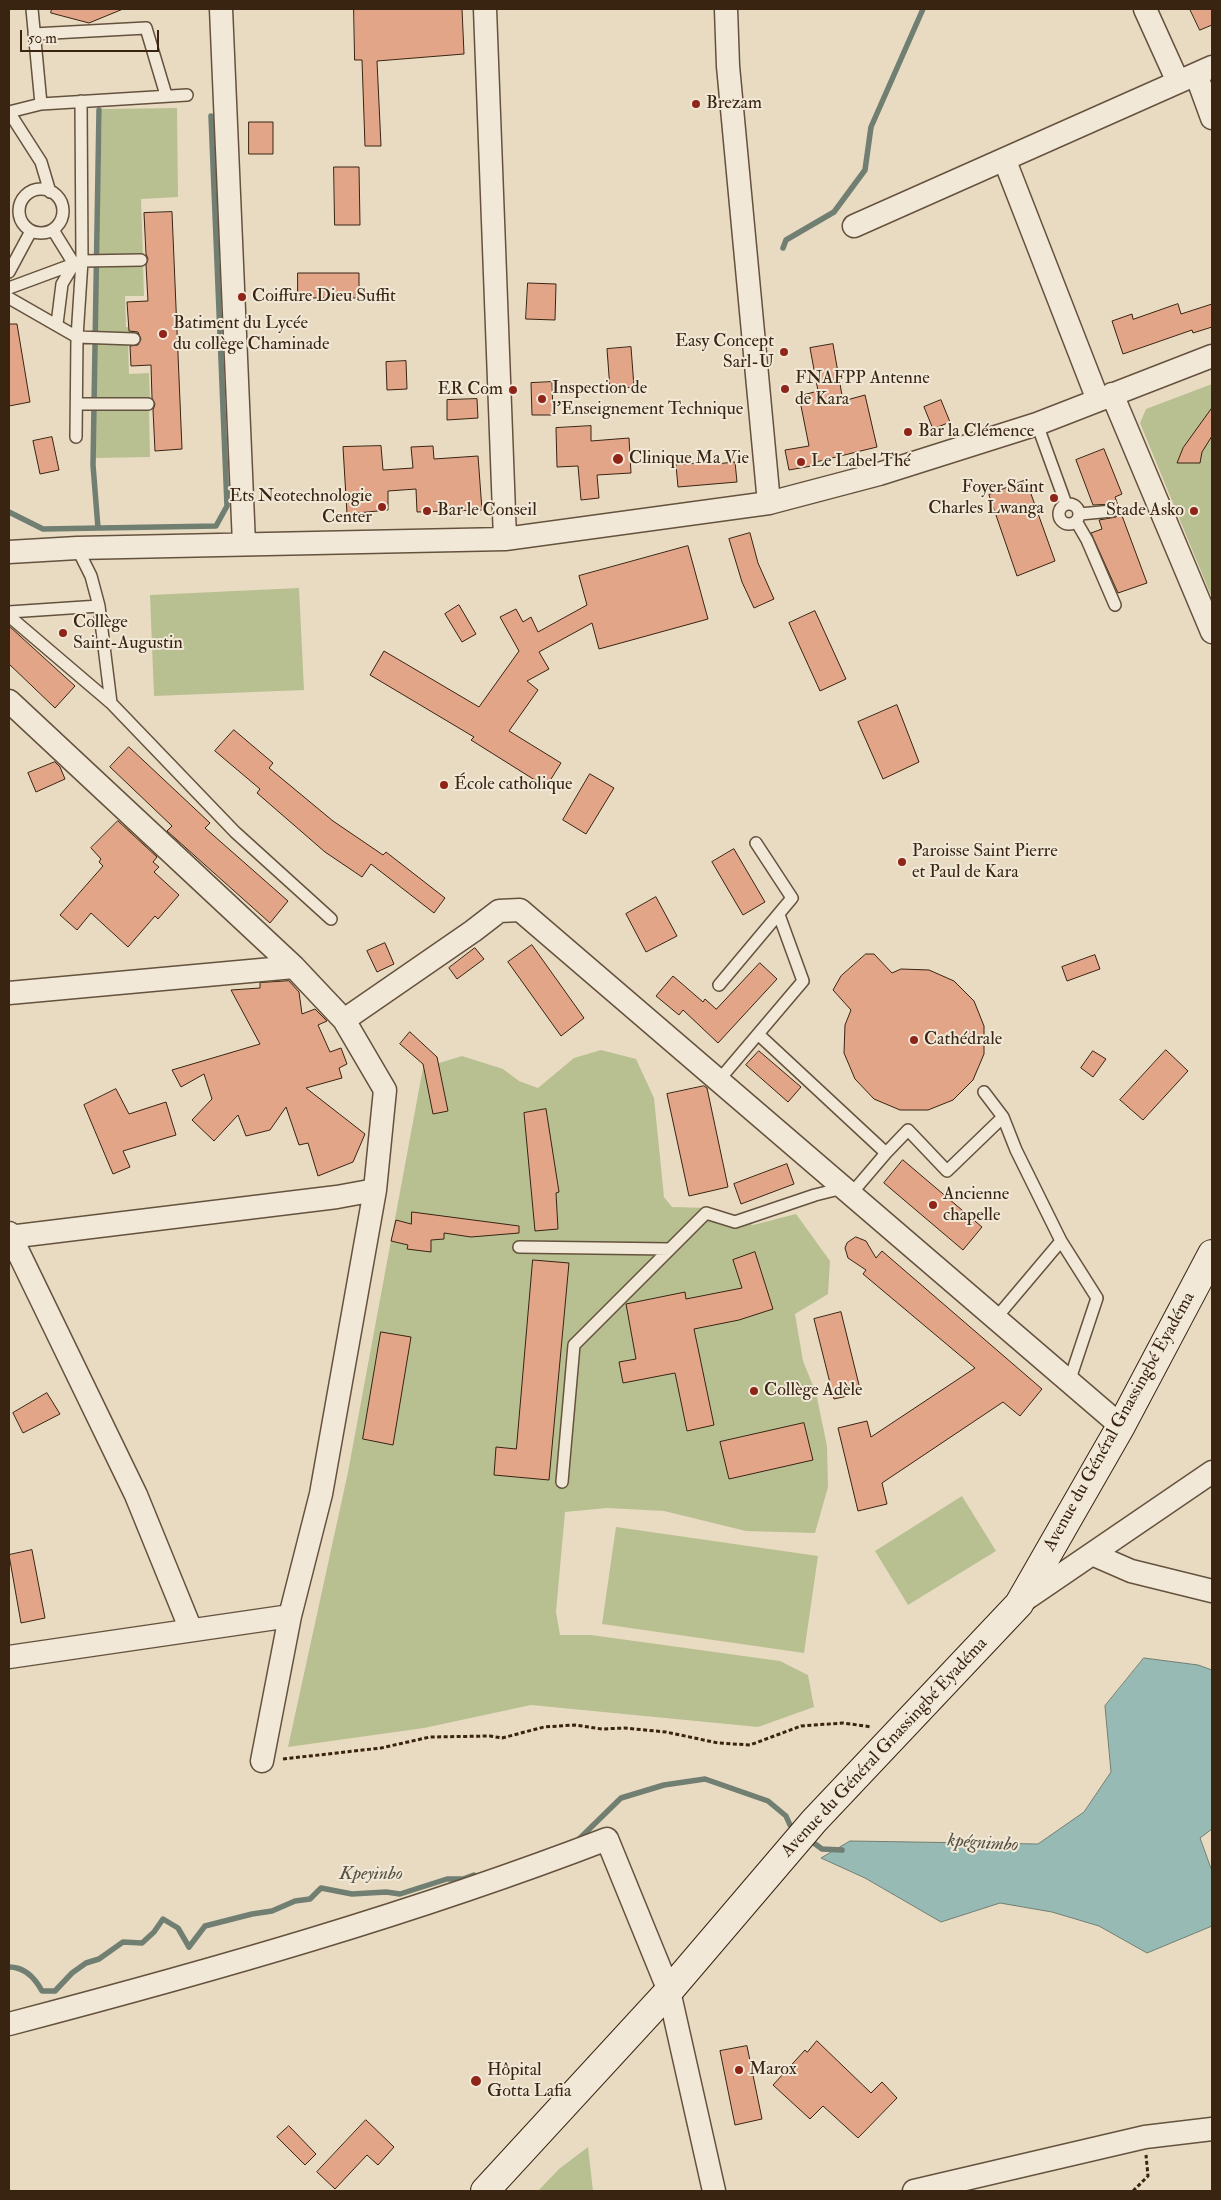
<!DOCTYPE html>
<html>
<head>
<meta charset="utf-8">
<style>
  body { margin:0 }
  #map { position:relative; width:1221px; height:2200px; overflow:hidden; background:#e9dbc1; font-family:"IM FELL Double Pica",serif }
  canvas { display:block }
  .frame { position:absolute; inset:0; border:10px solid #392412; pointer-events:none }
  .scale { position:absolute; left:20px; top:30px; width:139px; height:22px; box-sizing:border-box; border:2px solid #392412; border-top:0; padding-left:6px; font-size:15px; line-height:18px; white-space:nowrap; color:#392412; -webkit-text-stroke:4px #f1e8d7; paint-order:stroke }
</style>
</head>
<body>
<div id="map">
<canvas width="1221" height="2200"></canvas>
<div class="frame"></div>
<div class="scale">50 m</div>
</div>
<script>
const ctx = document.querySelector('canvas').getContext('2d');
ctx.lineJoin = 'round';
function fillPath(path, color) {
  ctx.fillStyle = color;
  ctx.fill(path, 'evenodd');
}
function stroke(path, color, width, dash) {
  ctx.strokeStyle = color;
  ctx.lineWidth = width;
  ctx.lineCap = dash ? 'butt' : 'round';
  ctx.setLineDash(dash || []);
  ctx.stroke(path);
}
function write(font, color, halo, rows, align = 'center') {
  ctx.font = font + ' "IM FELL Double Pica",serif';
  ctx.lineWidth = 4;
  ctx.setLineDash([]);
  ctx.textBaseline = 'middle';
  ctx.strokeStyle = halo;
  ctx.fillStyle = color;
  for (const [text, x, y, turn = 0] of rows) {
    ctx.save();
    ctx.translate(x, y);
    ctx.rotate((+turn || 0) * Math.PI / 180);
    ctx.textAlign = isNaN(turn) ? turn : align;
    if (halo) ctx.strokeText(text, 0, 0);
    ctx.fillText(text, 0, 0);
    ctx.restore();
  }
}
fillPath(new Path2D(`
  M177 108 178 197 141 199 143 258H98L102 109Z
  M98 263H143L144 296H125L126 327H146L147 336 95 338Z
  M128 341 129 374 149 373 150 401 95 402V343Z
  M1212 384V598L1140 423 1146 409Z
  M149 406 150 457 95 458V407Z
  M299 588 304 690 154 696 150 595Z
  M601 1050 636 1059 654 1098 664 1197 672 1207 711 1208 753 1225 796 1214 830 1261 828 1294 795 1314 803 1361 816 1393 827 1446 828 1487 815 1533 746 1531 664 1511 607 1508 565 1512 556 1612 560 1635H591L780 1661 808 1675 814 1707 758 1727 531 1705 424 1728 288 1747 348 1472 423 1068 462 1056 503 1069 519 1081 538 1088 574 1058Z
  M962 1496 996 1551 908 1605 875 1551Z
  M616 1527 818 1556 804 1653 602 1624Z
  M588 2147 593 2191H538L559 2169Z`), '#b8c092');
const water = new Path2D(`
  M1144 1658 1198 1665 1212 1670V1829L1200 1838 1212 1871V1926L1147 1953 1099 1926 1052 1912 1000 1903 941 1922 865 1878 821 1858 850 1841 1038 1844 1084 1812 1111 1772 1105 1706Z`);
fillPath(water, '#97bbb4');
stroke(water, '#717f73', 1);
stroke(new Path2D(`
  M783 248 786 240 834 212 865 170 871 127 923 9
  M9 512 43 529 216 526 227 506 211 116
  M98 528 93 465 99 110
  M807 1838 822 1849 842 1850
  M577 1841 621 1798 664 1785 705 1779 768 1801 786 1816 790 1825 796 1829
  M9 1967C25 1967 35 1978 42 1991H55L72 1973 86 1963 99 1959 123 1942 142 1943 154 1932 163 1919 178 1928 189 1947 205 1926 252 1914 272 1911 295 1901 310 1899 321 1888 352 1894 386 1892 400 1894 447 1879H463L474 1875`), '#717f73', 5.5);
const building = new Path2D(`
  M52 9H123L89 23 51 13Z
  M354 9H462L464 54 377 61 381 146H365L362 60H355Z
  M1190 9H1212V25L1200 30Z
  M249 122H273V154H249Z
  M334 167H359L360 225H335Z
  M172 212 182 449 155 451 153 410 155 404 152 398 151 365 131 366 130 346 138 345 141 339 138 332 129 331 127 302 148 301 146 265 148 259 146 254 144 213Z
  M298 273H359V298H298Z
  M528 283 556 284 555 320 526 319Z
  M1178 304 1181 314 1212 304V327L1193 333 1192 330 1123 354 1112 321 1132 314 1133 319Z
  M9 324H17L30 402 9 406Z
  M833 344 843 401 865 395 877 447 816 462 817 465 789 470 785 450 809 446 799 396 818 391 810 348Z
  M631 347 634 387 610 389 607 349Z
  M406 361 407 389 387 390 386 362Z
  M552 382 553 415H532L531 383Z
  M477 399 478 418 447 420V400Z
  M941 400 950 422 933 429 924 407Z
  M1212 408V436L1202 452 1200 463H1177L1183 448Z
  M591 426V441L629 438 631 473 597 475 599 498 581 500 578 466 557 467 556 428Z
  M52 437 59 470 40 474 33 441Z
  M381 446 383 470 413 468 411 447 433 446 434 459 478 456 482 510 417 512 416 489 388 491V510L347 514 343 447Z
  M1104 449 1122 494 1115 497 1147 583 1118 593 1091 533 1102 529 1099 520 1116 517 1119 510 1115 504 1093 505 1076 460Z
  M714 462 715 464 735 462 737 482 678 487 676 465Z
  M1026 480 1055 561 1017 576 989 495Z
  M750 533 758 563 774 599 754 608 742 582 729 539Z
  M688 546 708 619 599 649 592 623 539 652 549 669 527 681 538 690 509 731 561 763 546 787 471 740 474 737 370 675 384 651 479 707 519 651 500 617 516 609 523 622 531 617 538 632 587 605 579 576Z
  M459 605 476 634 462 642 445 614Z
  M815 611 846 679 820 691 789 623Z
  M9 626 75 686 55 708 9 664Z
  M897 705 919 762 883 779 858 722Z
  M234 730 273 763 269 768 333 821 383 855 386 852 445 898 434 913 371 864 362 877 325 852 257 793 260 789 215 751Z
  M129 747 210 823 205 828 288 901 270 923 167 831 172 826 110 767Z
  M55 762 60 767 65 779 36 792 28 773Z
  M590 774 614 788 586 834 563 820Z
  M118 821 157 857 153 862 159 867 154 872 179 895 158 919 155 916 128 947 91 913 77 930 60 915 103 866 99 862 101 859 91 848Z
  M734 849 765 902 743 915 712 862Z
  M656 897 677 936 646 952 626 914Z
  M385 943 394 964 377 972 367 951Z
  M532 945 584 1018 561 1036 508 962Z
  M475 948 484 959 457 979 449 968Z
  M866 954H874L892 973 901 969 929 970 954 981 974 1001 984 1026V1054L973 1080 953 1100 928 1110H900L874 1099 855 1079 844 1053 845 1025 851 1010 833 990 841 976Z
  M1095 955 1100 969 1067 981 1062 967Z
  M760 963 777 979 718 1043 683 1010 679 1015 656 996 673 976 703 1002 705 999 716 1009Z
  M289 981 299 992 302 1014 315 1009 327 1021 318 1025 330 1052 341 1048 347 1064 339 1068 342 1078 306 1088 365 1134 353 1162 318 1176 308 1143 299 1145 286 1107 270 1130 246 1136 238 1115 214 1141 192 1120 212 1099 204 1074 181 1087 172 1070 260 1044 231 990 260 988V983Z
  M410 1032 437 1057 448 1111 433 1114 423 1064 400 1044Z
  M1166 1050 1188 1071 1143 1120 1120 1100Z
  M759 1051 801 1087 788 1102 746 1065Z
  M1093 1051 1106 1059 1093 1077 1081 1068Z
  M704 1086 707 1088 728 1187 689 1196 667 1094Z
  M116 1089 129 1114 166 1102 176 1135 123 1151 130 1167 113 1174 84 1105Z
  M546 1109 559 1192 556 1193 558 1229 535 1231 524 1113Z
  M903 1160 982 1227 963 1250 884 1183Z
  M787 1164 794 1184 741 1204 734 1184Z
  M412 1212 519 1226V1233L471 1237 444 1233V1239L431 1240V1252L407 1249 408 1245 391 1241 396 1220 411 1224Z
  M856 1237 866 1241 876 1258 882 1251 1042 1389 1020 1416 1003 1402 882 1483 887 1504 858 1511 838 1428 867 1421 871 1437 975 1368 863 1274 866 1270 848 1258 845 1248 847 1243Z
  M755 1252 773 1309 739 1320 694 1329 714 1425 687 1431 675 1373 623 1383 619 1362 636 1359 626 1304 685 1292 686 1299 742 1288 733 1260Z
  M533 1260 569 1263 549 1480 494 1475 496 1447 516 1449Z
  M841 1312 861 1393 834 1399 814 1319Z
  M381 1332 411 1337 393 1445 363 1439Z
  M47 1393 60 1414 23 1433 13 1413Z
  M804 1423 813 1460 729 1479 720 1442Z
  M32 1550 45 1618 21 1623 9 1555Z
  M817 2041 871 2093 882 2082 897 2098 858 2138 823 2106 810 2119 773 2085 805 2050 807 2052Z
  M747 2046 762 2119 735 2125 720 2051Z
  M366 2120 394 2147 378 2165 367 2155 335 2189 317 2172Z
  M289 2126 316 2154 305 2165 277 2137Z`);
fillPath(building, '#e3a588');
stroke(building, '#392412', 1);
const service = new Path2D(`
  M32 9 41 104
  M34 34 146 28 166 95
  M9 112 41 104 187 95
  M9 112 41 162 50 192
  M19 211a22 22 0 1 1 44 0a22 22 0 1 1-44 0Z
  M53 230 74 264 62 284 57 324
  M9 272 31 231
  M9 288 82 261 141 260
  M9 298 77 337 134 339
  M77 404H148
  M1037 424 1066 504
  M76 437 77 337 82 261 81 101
  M1059 514a10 10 0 1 1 20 0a10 10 0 1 1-20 0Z
  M1080 514 1112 511
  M1076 521 1087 540 1115 605
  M77 548 91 576 99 606 111 703
  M9 612 99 606
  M9 616 111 703 235 832 331 919
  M719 985 792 898 756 843
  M758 1034 886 1153 851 1194
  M719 1080 803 981 779 915
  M886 1153 908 1130 947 1171 1003 1117 984 1092
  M1061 1241 1097 1298 1069 1382
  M519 1247 670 1249
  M996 1318 1061 1241 1016 1150 1003 1117
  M562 1482 574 1345 706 1213 735 1222 815 1195 843 1188`);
const minor = new Path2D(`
  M221 9 244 544
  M485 9 505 539
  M726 9 728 66 769 503
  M1145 9 1178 82
  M1196 74 1212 118
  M1005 161 1098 400
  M854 226 1212 67
  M1112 394 1212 632
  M9 552 77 548 505 539 769 503 879 474 1037 424 1212 356
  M9 701 294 967 344 1020 385 1090 375 1190 321 1494 290 1616 262 1761
  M9 993 294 967
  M344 1020 473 931 499 911 520 910 1121 1426
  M9 1233 136 1495 191 1630
  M9 1237 337 1197 375 1190
  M1092 1554 1131 1571 1212 1591
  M1020 1603 1212 1472
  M9 1657 290 1616
  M9 2024C211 1971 412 1914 607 1839L669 1991 714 2191
  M914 2191 1145 2137 1212 2129`);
const secondary = new Path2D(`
  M485 2191 669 1991 814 1821 1019 1604 1121 1426 1212 1254`);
stroke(service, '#65523e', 14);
stroke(minor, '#65523e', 25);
stroke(secondary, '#392412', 30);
stroke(new Path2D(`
  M283 1759 381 1748 430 1737 490 1736 502 1738 544 1727 575 1725 602 1729 624 1728 666 1732 718 1743 750 1745 801 1726 843 1723 872 1727
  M1133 2191 1148 2176 1146 2155`), '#392412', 3, [4, 2.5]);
stroke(service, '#f1e8d7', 11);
stroke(minor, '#f1e8d7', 22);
stroke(secondary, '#f1e8d7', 28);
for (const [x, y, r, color] of [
  [696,104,5,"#8f2418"],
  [242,297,5,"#8f2418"],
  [163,334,5,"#8f2418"],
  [784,352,5,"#8f2418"],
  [785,389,5,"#8f2418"],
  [513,390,5,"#8f2418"],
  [542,399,5,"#8f2418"],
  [908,432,5,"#8f2418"],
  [618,459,6,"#8f2418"],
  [801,462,5,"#8f2418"],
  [1054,498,5,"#8f2418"],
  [382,507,5,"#8f2418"],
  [427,511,5,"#8f2418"],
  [1194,511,5,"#8f2418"],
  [63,633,5,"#8f2418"],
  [444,785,5,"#8f2418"],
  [902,862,5,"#8f2418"],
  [914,1040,5,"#8f2418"],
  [933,1205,5,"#8f2418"],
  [754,1391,5,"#8f2418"],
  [739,2070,5,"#8f2418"],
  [476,2081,6,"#8f2418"]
]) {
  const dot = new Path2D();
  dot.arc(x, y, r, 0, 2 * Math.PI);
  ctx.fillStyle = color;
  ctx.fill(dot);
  stroke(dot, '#f1e8d7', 2);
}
write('18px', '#392412', '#f1e8d7', [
  ["Brezam",706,104],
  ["Coiffure Dieu Suffit",252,297],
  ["Batiment du Lycée",173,324],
  ["du collège Chaminade",173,345],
  ["Easy Concept",774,342,"right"],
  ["Sarl-U",774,363,"right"],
  ["FNAFPP Antenne",795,379],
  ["de Kara",795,400],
  ["Inspection de",552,389],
  ["l'Enseignement Technique",552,410],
  ["ER Com",503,390,"right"],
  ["Bar la Clémence",918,432],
  ["Clinique Ma Vie",629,459],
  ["Le Label Thé",811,462],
  ["Foyer Saint",1044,488,"right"],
  ["Charles Lwanga",1044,509,"right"],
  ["Ets Neotechnologie",372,497,"right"],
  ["Center",372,518,"right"],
  ["Bar le Conseil",437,511],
  ["Stade Asko",1184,511,"right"],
  ["Collège",73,623],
  ["Saint-Augustin",73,644],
  ["École catholique",454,785],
  ["Paroisse Saint Pierre",912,852],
  ["et Paul de Kara",912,873],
  ["Cathédrale",924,1040],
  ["Ancienne",943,1195],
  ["chapelle",943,1216],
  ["Collège Adèle",764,1391],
  ["Marox",749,2070],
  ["Hôpital",487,2071],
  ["Gotta Lafia",487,2092]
], 'left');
write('18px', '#392412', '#f1e8d7', [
  ["Avenue du Général Gnassingbé Eyadéma",1120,1422,-61],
  ["Avenue du Général Gnassingbé Eyadéma",885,1748,-47]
]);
write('italic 19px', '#555143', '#f1e8d7', [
  ["kpégnimbo",983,1844,4],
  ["Kpeyinbo",371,1875]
]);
</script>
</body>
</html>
